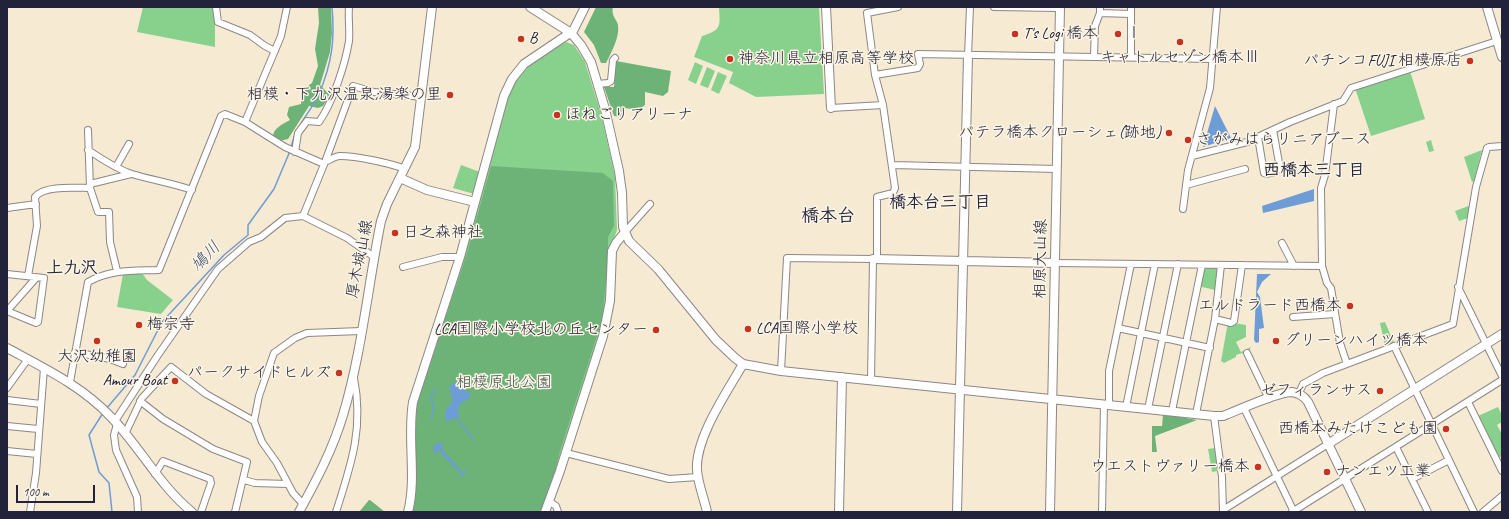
<!DOCTYPE html>
<html>
<head>
<meta charset="utf-8">
<style>
  body { margin:0 }
  #map { position:relative; width:1509px; height:519px; overflow:hidden; background:#f7ead3; font-family:Caveat,sans-serif }
  canvas { display:block }
  .frame { position:absolute; inset:0; border:8px solid #22223b; pointer-events:none }
  .scale { position:absolute; left:16px; top:485px; width:79px; height:18px; box-sizing:border-box; border:2px solid #22223b; border-top:0; padding-left:5px; font-size:12px; line-height:14px; white-space:nowrap; color:#22223b; -webkit-text-stroke:3px #fcf5e5; paint-order:stroke }
</style>
</head>
<body>
<div id="map">
<canvas width="1509" height="519"></canvas>
<div class="frame"></div>
<div class="scale">100 m</div>
</div>
<script>
const ctx = document.querySelector('canvas').getContext('2d');
ctx.lineJoin = 'round';
function fillPath(path, color) {
  ctx.fillStyle = color;
  ctx.fill(path, 'evenodd');
}
function stroke(path, color, width, dash) {
  ctx.strokeStyle = color;
  ctx.lineWidth = width;
  ctx.lineCap = dash ? 'butt' : 'round';
  ctx.setLineDash(dash || []);
  ctx.stroke(path);
}
function write(font, color, halo, rows, align = 'center') {
  ctx.font = font + ' Caveat,"Klee One",sans-serif';
  ctx.lineWidth = 3;
  ctx.setLineDash([]);
  ctx.textBaseline = 'middle';
  ctx.strokeStyle = halo;
  ctx.fillStyle = color;
  for (const [text, x, y, turn = 0] of rows) {
    ctx.save();
    ctx.translate(x, y);
    ctx.rotate((+turn || 0) * Math.PI / 180);
    ctx.textAlign = isNaN(turn) ? turn : align;
    if (halo) ctx.strokeText(text, 0, 0);
    ctx.fillText(text, 0, 0);
    ctx.restore();
  }
}
fillPath(new Path2D(`
  M143 7H215V47L137 32Z
  M719 7H819L824 94 756 97 729 83 733 72 694 57 702 36C722 30 720 26 719 7Z
  M566 42 574 45 585 62 601 114 615 176 617 230 609 252 606 310 592 361 541 512H413L415 499 414 434 417 404 465 255 509 94C520 70 542 52 566 42Z
  M695 62 703 66 696 84 688 80Z
  M707 67 715 71 708 88 700 85Z
  M1410 71 1425 119 1371 136 1355 88Z
  M718 72 727 76 719 94 711 90Z
  M1431 140 1434 151 1429 152 1426 142Z
  M1482 150 1474 181 1472 182 1464 157Z
  M461 165 480 172 474 194 453 188Z
  M1471 205 1468 218 1459 221 1455 211Z
  M1202 265H1221L1219 291 1198 286Z
  M142 273 147 280 173 300 161 314 117 307 123 274Z
  M1228 322 1246 325V337L1236 342 1241 352 1251 347 1249 351 1236 355V357L1224 363 1221 361Z
  M1385 322 1394 343 1385 346 1380 323Z
  M1498 407 1502 415V422L1497 425 1502 434V456L1500 457 1497 456 1478 416Z
  M1215 448 1218 471 1212 472 1208 449Z`), '#87d18d');
fillPath(new Path2D(`
  M318 7H331L332 33 330 52 320 85 330 95 323 106 318 108 309 106 288 139 280 141 273 137C273 128 283 124 290 120L287 115 289 107 301 104C302 95 304 88 312 83L318 66 315 49 319 23Z
  M596 7H613C611 16 616 18 618 25 620 37 611 53 606 63H601L594 45 584 32Z
  M616 61 671 71 668 92 663 96 645 92V105L638 110 625 108 624 117 614 116 604 87H614Z
  M491 166 603 173 613 181 614 226 608 237V262L602 320 561 448 550 490 540 512H413L416 494 415 436 417 404 467 253Z
  M1163 414 1197 420 1155 436 1157 452H1152V426H1162Z
  M369 500H370L385 512H359Z`), '#6db378');
fillPath(new Path2D(`
  M1215 106 1231 138 1203 147Z
  M1314 189V201L1263 213 1262 206Z
  M1257 274H1271L1262 282 1257 292 1260 297 1264 328 1259 329V342L1256 343 1254 340Z
  M459 381 465 386V393L469 391C473 401 465 399 460 404L458 409 459 417 446 421 445 411C455 399 453 402 449 387L454 382 456 384Z
  M437 443 444 444 441 448 463 473 471 468 456 482 462 475 438 450 435 454 433 448Z`), '#6d9cd6');
stroke(new Path2D(`
  M298 129C304 117 313 107 319 94 332 63 335 40 332 7
  M291 147 295 134
  M106 409 135 375 162 322 224 255 248 235V225L274 189 290 151
  M103 413 89 435 99 472 109 483 112 512
  M431 418 434 411 431 396 436 389
  M457 418 473 439`), '#6d9cd6', 1.5);
const street = new Path2D(`
  M216 7 218 22 250 35 265 46 275 51
  M994 7 1060 8
  M1100 13 1131 14
  M968 56 970 7
  M1094 56 1095 26 1100 13V7
  M1131 57V7
  M875 75 918 68 920 64 918 54 1213 59
  M598 84 608 83 611 81 613 60 615 58
  M1334 104 1325 175 1321 188 1322 266 1327 283 1331 288 1340 343 1347 364
  M831 108 883 105
  M245 122 285 147 324 164
  M88 130 90 188 98 212H109L110 242 117 271
  M1258 137 1264 173C1268 175 1277 172 1280 168L1273 130
  M88 150C102 159 116 169 132 174 152 180 172 183 192 190
  M295 152 298 133 307 121 319 122C333 102 345 65 349 41 350 30 348 18 349 7
  M1192 156 1247 142 1290 122 1343 101 1351 88 1497 41
  M325 162 353 86 374 92 422 97
  M892 165 1057 169
  M116 167 129 144
  M90 184 131 174
  M1186 185 1245 169
  M7 208 36 204
  M1183 209 1188 170 1210 88 1217 7
  M303 216 325 162C330 160 335 156 340 156 356 156 390 163 405 169
  M625 232 650 204
  M1282 243 1294 266
  M877 259V197L893 193 895 188 883 105 875 75 867 13 898 7
  M1055 263 1322 266
  M403 267 442 257H460
  M7 274 44 278 38 322 36 323 7 311
  M28 276 37 226 35 197C44 185 76 188 90 188
  M1458 287 1502 376
  M7 311 36 278
  M1293 317 1335 314
  M1215 319 1231 323 1234 321 1242 265
  M1118 328 1210 348
  M1394 346 1474 512
  M75 352 110 359 123 364
  M1247 353 1269 399
  M781 371 787 258 873 259 871 380
  M70 382 88 282C111 269 134 271 159 270L221 116 225 114 245 122 281 36 287 7
  M7 388 28 359
  M1299 393 1303 384 1323 373 1453 324 1476 187 1487 148 1489 147 1502 146
  M7 400 41 404
  M140 401 163 419 213 449 247 462 235 512
  M1468 402 1502 471
  M1109 405V371L1131 264
  M1126 407 1155 264
  M1244 408 1294 512
  M1148 409 1178 264
  M1172 411 1202 265
  M1196 414 1215 319 1221 265
  M1214 416 1222 477 1223 512
  M115 421 158 355 218 269 249 242 261 237 285 218 303 216 347 238 374 257
  M117 424 114 435 116 450 137 497 138 512
  M7 426 38 429
  M125 434 142 398 171 367 206 394 254 421
  M1396 447 1428 512
  M7 451 37 454
  M566 453 669 479 698 477
  M155 474 163 461 210 479 211 483 201 512
  M1412 479 1449 460
  M244 480 255 483 287 484
  M550 502 556 506 558 512
  M303 504 293 493 277 463 262 442 254 421 259 396 274 353 295 338 307 333 361 331
  M1223 510 1328 444
  M30 512 36 473 44 368
  M336 512C351 465 364 428 354 378
  M1102 512 1104 404
  M1292 512 1502 380
  M1483 512 1502 496`);
const secondary = new Path2D(`
  M530 7 571 33 581 45 591 62 605 109 619 171 622 193 623 227 629 241 658 269 716 340 735 358 743 364 781 371 1214 416H1223C1239 410 1277 392 1292 392 1299 393 1304 396 1308 402L1361 512
  M826 7 831 108
  M1487 7 1502 57
  M400 178 427 190 475 202
  M873 259 1055 263
  M7 348C44 368 82 386 111 417 140 447 159 485 192 512
  M1328 444 1502 334
  M299 512C316 481 333 449 343 415 362 352 368 285 381 221L387 204 415 147 432 7
  M408 512C417 478 407 438 413 402L460 257 504 96 512 79 524 64 573 31 585 7
  M545 512 560 471 603 336 610 301 612 251 616 243 625 232
  M707 512C704 498 698 484 697 470 695 438 727 392 743 364
  M839 512 842 377
  M957 512 968 56
  M1050 512 1060 7`);
stroke(street, '#8c8687', 8);
stroke(secondary, '#8c8687', 10);
stroke(street, '#fff', 6);
stroke(secondary, '#fff', 8);
for (const [x, y, r, color] of [
  [1015,34,4,"#c8321e"],
  [1118,34,4,"#c8321e"],
  [521,39,4,"#c8321e"],
  [1180,42,4,"#c8321e"],
  [730,59,4,"#c8321e"],
  [1470,61,4,"#c8321e"],
  [450,95,4,"#c8321e"],
  [557,115,4,"#c8321e"],
  [1169,133,4,"#c8321e"],
  [1188,140,4,"#c8321e"],
  [395,233,4,"#c8321e"],
  [1350,306,4,"#c8321e"],
  [139,325,4,"#c8321e"],
  [748,329,4,"#c8321e"],
  [656,330,4,"#c8321e"],
  [97,341,4,"#c8321e"],
  [1276,341,4,"#c8321e"],
  [339,373,4,"#c8321e"],
  [175,381,4,"#c8321e"],
  [1380,391,4,"#c8321e"],
  [1446,429,4,"#c8321e"],
  [1258,467,4,"#c8321e"],
  [1327,472,4,"#c8321e"]
]) {
  const dot = new Path2D();
  dot.arc(x, y, r, 0, 2 * Math.PI);
  ctx.fillStyle = color;
  ctx.fill(dot);
  stroke(dot, '#fcf5e5', 1.5);
}
write('16px', '#22223b', '#fcf5e5', [
  ["T's Logi 橋本",1023,34],
  ["Ⅰ",1126,34],
  ["B",529,39],
  ["キャトルセゾン橋本Ⅲ",1180,58,"center"],
  ["神奈川県立相原高等学校",738,59],
  ["パチンコFUJI 相模原店",1462,61,"right"],
  ["相模・下九沢温泉;湯楽の里",442,95,"right"],
  ["ほねごりアリーナ",565,115],
  ["パテラ橋本クローシェ(跡地)",1161,133,"right"],
  ["さがみはらリニアブース",1196,140],
  ["日之森神社",403,233],
  ["エルドラード西橋本",1342,306,"right"],
  ["梅宗寺",147,325],
  ["LCA国際小学校",756,329],
  ["LCA国際小学校北の丘センター",648,330,"right"],
  ["グリーンハイツ橋本",1284,341],
  ["大沢幼稚園",97,357,"center"],
  ["パークサイドヒルズ",331,373,"right"],
  ["Amour Boat",167,381,"right"],
  ["ゼフィランサス",1372,391,"right"],
  ["西橋本みたけこども園",1438,429,"right"],
  ["ウエストヴァリー橋本",1250,467,"right"],
  ["ナンエツ工業",1335,472]
], 'left');
write('16px', '#22223b', '#fcf5e5', [
  ["厚木城山線",360,259,-79],
  ["相原大山線",1041,259,-89]
]);
write('16px', '#405754', '#fcf5e5', [
  ["相模原北公園",504,383]
]);
write('bold 17px', '#22223b', '#fcf5e5', [
  ["西橋本三丁目",1314,171],
  ["橋本台三丁目",940,203],
  ["上九沢",72,269]
]);
write('italic 17px', '#405379', '#fcf5e5', [
  ["鳩川",206,257,-46]
]);
write('bold 18px', '#22223b', '#fcf5e5', [
  ["橋本台",828,216]
]);
</script>
</body>
</html>
